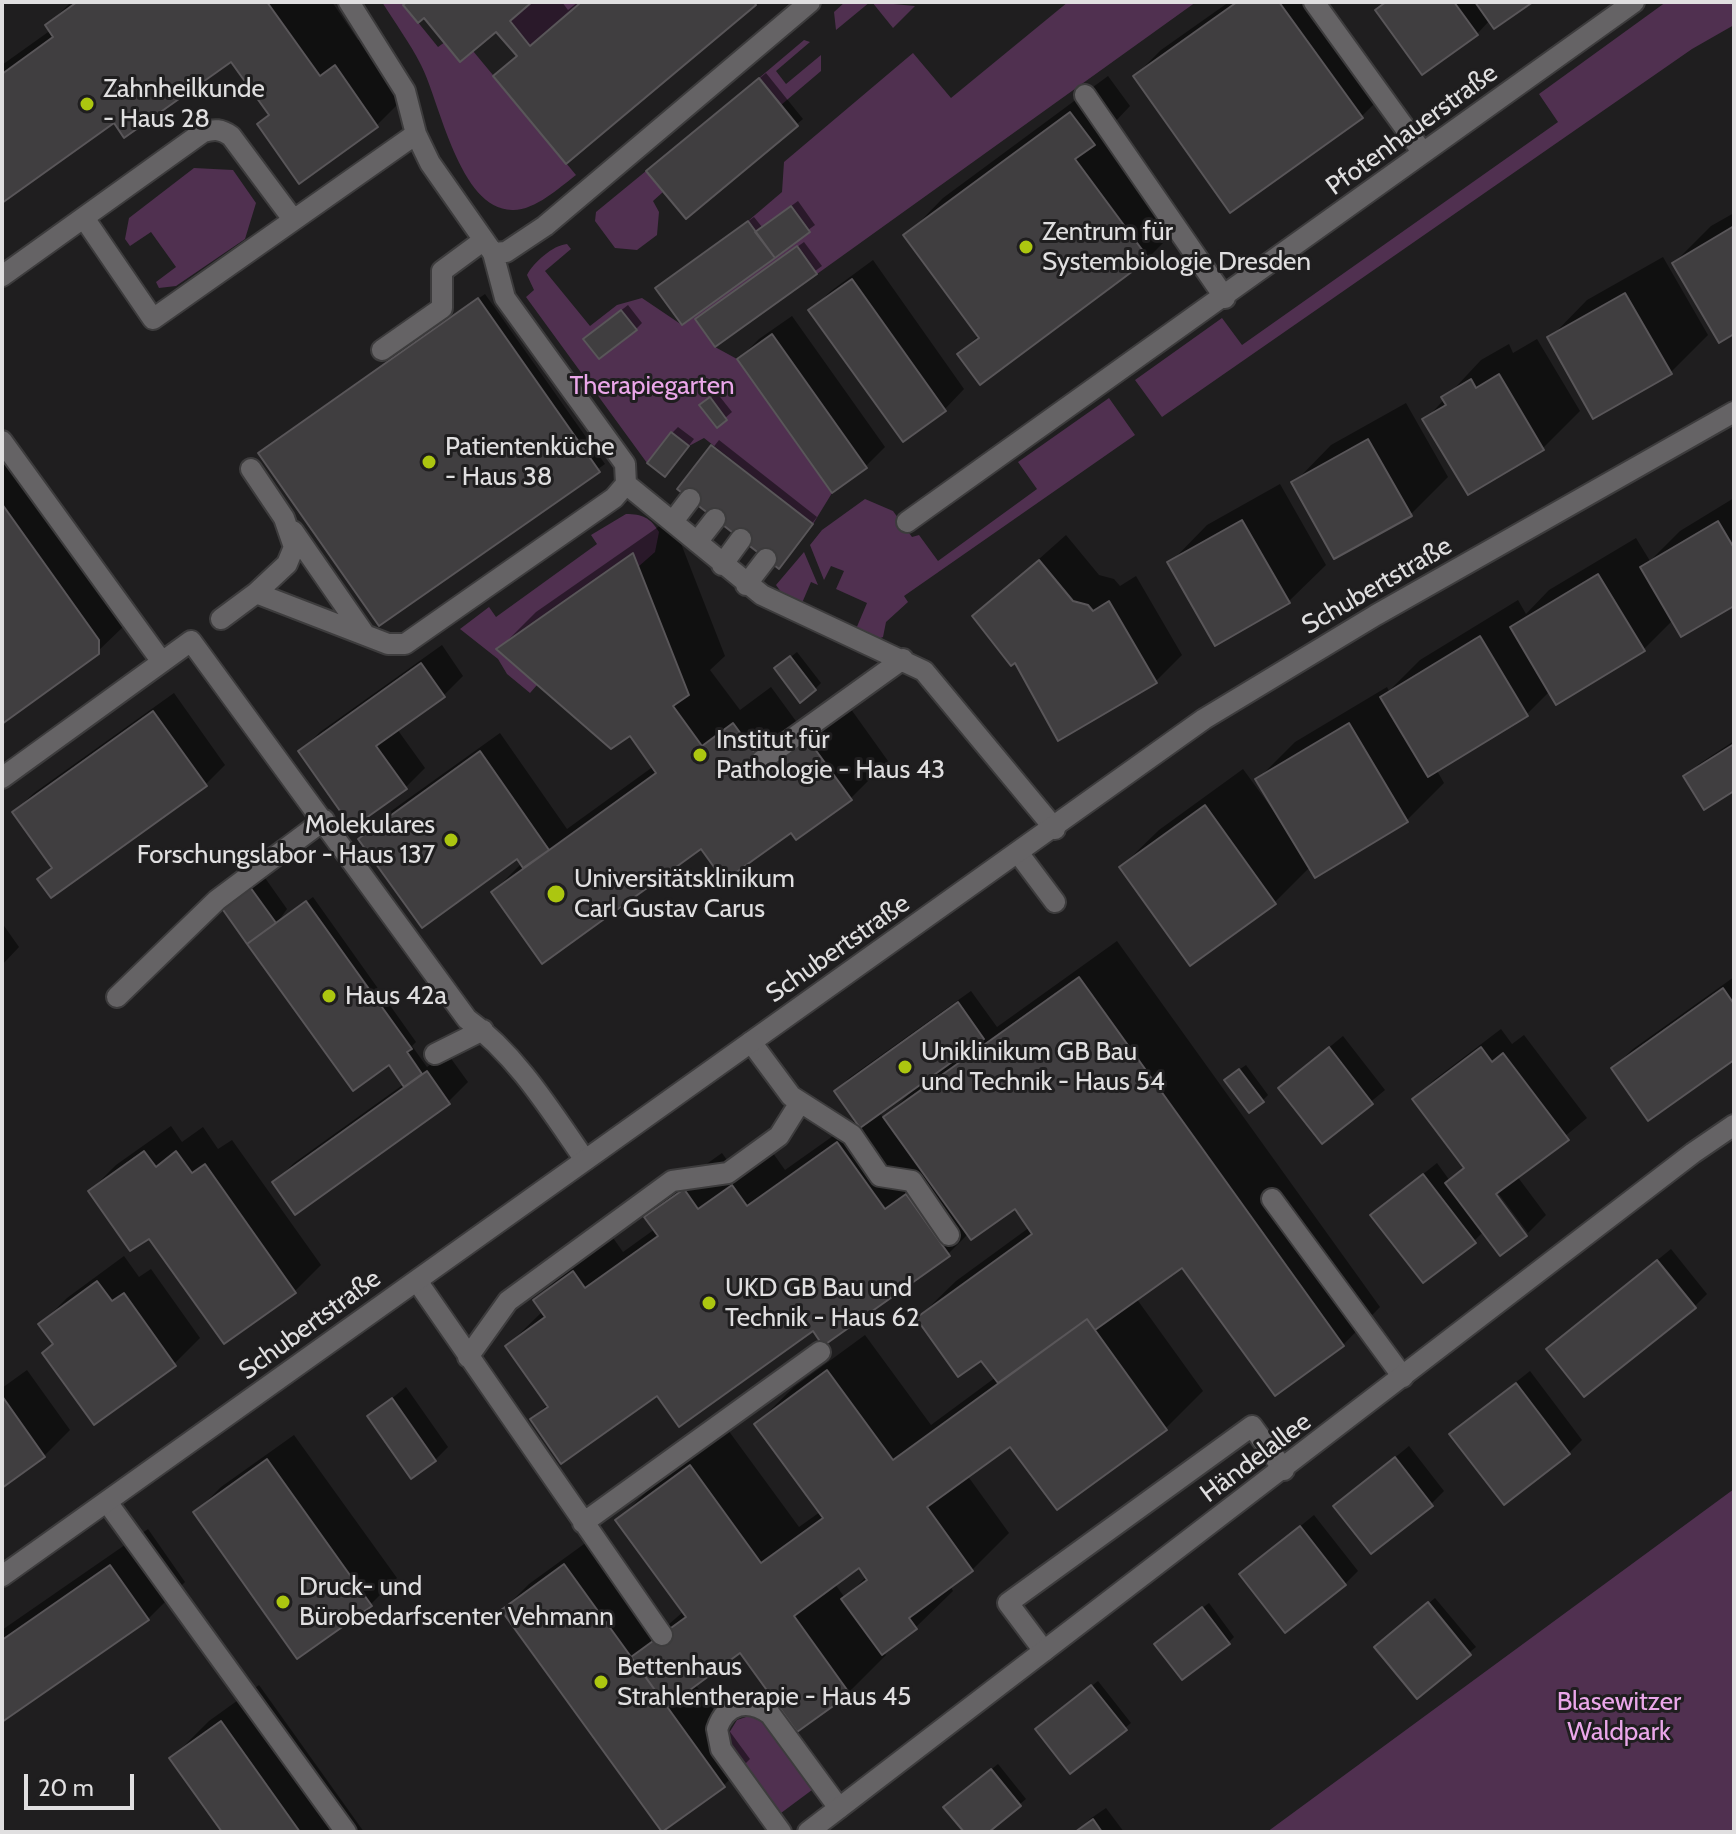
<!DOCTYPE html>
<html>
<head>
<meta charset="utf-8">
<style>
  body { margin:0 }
  #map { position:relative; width:1736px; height:1834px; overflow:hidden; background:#1f1e1f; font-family:Cabin,sans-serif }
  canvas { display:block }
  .frame { position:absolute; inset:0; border:4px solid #e0dfe0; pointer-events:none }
  .scale { position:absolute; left:24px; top:1774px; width:110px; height:36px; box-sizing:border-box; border:4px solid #e0dfe0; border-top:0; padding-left:10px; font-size:24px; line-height:28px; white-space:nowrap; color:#e0dfe0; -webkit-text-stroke:6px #1f1e1f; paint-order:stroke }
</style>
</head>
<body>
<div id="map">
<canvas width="1736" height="1834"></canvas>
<div class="frame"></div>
<div class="scale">20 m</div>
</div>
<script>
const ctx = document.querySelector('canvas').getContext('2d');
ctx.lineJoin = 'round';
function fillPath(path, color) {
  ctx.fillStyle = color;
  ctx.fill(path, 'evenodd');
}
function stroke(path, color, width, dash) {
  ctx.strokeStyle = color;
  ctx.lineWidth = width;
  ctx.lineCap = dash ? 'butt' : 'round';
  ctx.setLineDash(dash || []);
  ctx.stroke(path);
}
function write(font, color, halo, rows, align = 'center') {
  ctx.font = font + ' Cabin,sans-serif';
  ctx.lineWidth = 6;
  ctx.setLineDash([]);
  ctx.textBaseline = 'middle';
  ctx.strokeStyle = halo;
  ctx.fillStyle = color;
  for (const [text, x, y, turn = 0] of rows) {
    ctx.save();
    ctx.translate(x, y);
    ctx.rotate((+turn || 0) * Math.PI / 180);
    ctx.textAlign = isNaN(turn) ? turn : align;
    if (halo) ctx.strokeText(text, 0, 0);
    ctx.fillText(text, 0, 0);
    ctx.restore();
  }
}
fillPath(new Path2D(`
  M382 2H407L404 5 438 47 445 42 460 62 473 51 576 175C559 188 534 211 512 210 459 209 440 102 421 65 410 43 395 23 382 2Z
  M532 2H578L579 4 530 46 510 21Z
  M845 2H870L836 30 834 12Z
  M872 2 915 6 893 28Z
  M1068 2H1196L817 274 797 246 695 319 715 347 737 359 832 493 813 524 704 438 689 446 671 432 647 463 526 297 534 290 527 275C533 263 553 245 567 244L571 249 545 271 590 326 617 305 642 298 682 325 810 232 791 206 755 232 748 221 782 192 784 162 913 53 951 98Z
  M1666 2H1734V25L1692 49 1162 417 1135 380 1222 318 1242 345 1558 122 1539 94Z
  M804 40 810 42 776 71 786 84 821 55V71L781 105 759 78Z
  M194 168 233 170 256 203 245 239 176 286 159 288 156 282 176 267 151 232 130 246 125 239 129 218Z
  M646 171 663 192 653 201 659 212 657 235 637 250 615 248 595 221 596 212Z
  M1109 398 1135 435 904 596 908 602 886 622 883 637 878 639 856 629 867 603 836 589 844 571 831 566 824 580 810 545 822 530 865 499 893 511 912 537 919 535 938 561 1037 489 1018 462Z
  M626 514C642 514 651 518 659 532L655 552 638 567 497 649 537 685 530 693 507 674 498 659 460 629 489 607 496 617 597 544 591 535Z
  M804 552 818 585 811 582 802 603 781 592 776 585Z
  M1734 1489V1832H1267Z
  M752 1715 763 1723 812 1790 781 1813 731 1746 729 1733 737 1720Z`), '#503050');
fillPath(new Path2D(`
  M71 2H332L358 40 373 30 414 88 377 125 300 181 259 124 270 113 231 59 115 120 2 201V65L51 30 48 25Z
  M409 2H562L568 10 578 2H756L566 161 496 76 518 54 497 29 424 15Z
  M1229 2H1323L1388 90 1362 116 1230 210 1135 76 1161 50Z
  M1386 2H1529L1490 20 1477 34 1378 10Z
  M766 73 803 119 686 216 655 165Z
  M1108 76 1130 106 1113 124 1185 221 1148 258 960 354 979 335 906 236 943 198Z
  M798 201 815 225 683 322 664 283 754 217 762 227Z
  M1734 213V333L1674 263 1711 226Z
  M804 242 822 266 715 344 703 314Z
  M1663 257 1708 335 1671 372 1550 338 1587 300Z
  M873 260 964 389 945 409 903 439 811 310 831 291Z
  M485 294 605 464 380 624 266 447Z
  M628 305 642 323 636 329 592 333Z
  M792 316 885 447 866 466 739 359 759 339Z
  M1537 339 1580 411 1543 448 1425 420 1481 360 1509 344 1513 353Z
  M717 393 732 412 717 425 708 400Z
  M1406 403 1448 477 1411 514 1294 483 1331 445Z
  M678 427 694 439 671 469 672 433Z
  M719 440 817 517 784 560 680 489Z
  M2 441 124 626 97 652 2 721Z
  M1280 484 1326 565 1288 602 1170 563 1207 525Z
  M1734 498V604L1673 620 1643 650 1550 691 1527 714 1436 769 1444 783 1407 820 1310 867 1275 902 1190 963 1121 867 1159 830 1243 769 1273 810 1276 809 1258 779 1295 742 1387 687 1389 691 1420 660 1518 600 1526 614 1549 590 1636 538 1650 561 1680 531Z
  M671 518 725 656 710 670 740 710 771 687 801 728 843 698 888 761 851 798 797 837 792 830 701 847 493 892 522 863 517 856 361 839 380 819 500 733 567 829 654 766 630 733 499 649 536 612Z
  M1066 535 1099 575 1114 579 1120 586 1136 576 1182 655 1156 681 1059 739 1015 660 975 616Z
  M442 645 463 676 444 695 397 729 425 768 406 787 352 825 300 752 320 732Z
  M797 652 821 683 815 689 783 663Z
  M174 693 225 765 206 784 39 879 53 865 14 812 34 793Z
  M1734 741V788L1686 777 1699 764Z
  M263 875 287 909 277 923 313 897 416 1042 412 1046 427 1067 447 1053 468 1082 448 1102 275 1182 294 1163 404 1084 390 1062 224 907Z
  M2 923 19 947 2 965Z
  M1117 941 1380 1307 1343 1345 1183 1265 1136 1298 1203 1391 1166 1428 1057 1508 1011 1444 967 1475 1009 1533 972 1570 950 1586 953 1591 915 1628 883 1651 886 1655 849 1692 798 1730 740 1651 695 1684 750 1759 724 1785 662 1829 503 1610 529 1584 591 1539 659 1633 684 1611 618 1520 655 1483 728 1430 799 1527 820 1512 756 1424 794 1387 865 1335 931 1425 996 1377 982 1358 918 1318 956 1281 1030 1227 1015 1206 968 1234 948 1254 814 1328 657 1393 532 1419 548 1404 507 1346 543 1311 536 1300 573 1263 611 1235 623 1252 655 1229 646 1217 684 1180 722 1153 736 1173 770 1149 785 1170 857 1119 836 1091 849 1078 971 991 997 1027ZM909 1090 911 1092 884 1119 879 1112ZM859 1566 867 1576 845 1598 835 1584Z
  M1734 977V1058L1613 1068 1633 1049Z
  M1501 1029 1512 1044 1524 1035 1587 1118 1517 1176 1546 1215 1528 1233 1492 1185 1489 1187 1526 1234 1501 1253 1484 1231 1474 1241 1372 1215 1437 1163 1450 1181 1465 1166 1414 1100 1434 1080Z
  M1343 1036 1385 1090 1322 1142 1280 1088Z
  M1246 1065 1268 1095 1263 1100 1233 1074Z
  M171 1126 182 1142 203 1127 218 1149 232 1140 321 1265 295 1291 149 1236 90 1191 116 1165Z
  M1671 1249 1707 1294 1694 1307 1548 1349Z
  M124 1256 139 1277 151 1269 200 1338 174 1364 54 1343 41 1324 67 1298Z
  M27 1370 70 1430 44 1456 2 1485V1388Z
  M1530 1371 1582 1440 1569 1453 1451 1434Z
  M406 1387 448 1447 435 1460 370 1416Z
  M294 1435 397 1578 371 1604 298 1656 195 1513 221 1487Z
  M1409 1446 1444 1491 1431 1504 1336 1506Z
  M1314 1515 1358 1571 1345 1584 1242 1574Z
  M148 1529 185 1582 148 1619 2 1720V1630Z
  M1435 1598 1476 1647 1417 1696 1383 1641Z
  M1209 1603 1234 1637 1228 1643 1162 1638Z
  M1098 1681 1131 1723 1125 1728 1044 1724Z
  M259 1685 364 1832H224L172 1758 209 1721Z
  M998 1764 1026 1799 986 1832H966L952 1801Z
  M1106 1808 1124 1832H1078L1090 1819Z`), '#0007');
const building = new Path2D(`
  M77 2H267L320 76 335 65 378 127 299 184 257 124 269 115 231 62 124 138 114 123 2 203V74L53 37 45 25Z
  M407 2H532L510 21 530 46 579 4 578 2H754L756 5 566 164 493 76 517 56 496 32 460 62 424 18 418 23 403 5Z
  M1237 2H1279L1363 118 1230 213 1133 76Z
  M1386 2H1454L1478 35 1422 75 1375 10Z
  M1475 2H1533L1494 29Z
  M759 78 798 126 686 219 646 171Z
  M1070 112 1095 145 1075 159 1149 259 980 385 957 354 979 338 903 235Z
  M791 206 810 232 775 258 755 232Z
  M748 221 775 258 682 325 655 288Z
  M1734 226V334L1719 343 1672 263Z
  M797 246 817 274 715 347 695 319Z
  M852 279 946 411 903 442 808 310Z
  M1625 293 1672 374 1593 419 1547 337Z
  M478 298 600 472 379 626 258 453Z
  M621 310 637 330 599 359 583 339Z
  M772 334 867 468 832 493 737 359Z
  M1499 374 1544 450 1468 495 1422 419 1446 405 1441 397 1471 379 1476 388Z
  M710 397 727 420 717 428 699 405Z
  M671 432 689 446 665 477 647 463Z
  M1368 439 1412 516 1334 559 1291 482Z
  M711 445 813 524 779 569 677 489Z
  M2 504 99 640V654L2 724Z
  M1242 520 1290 603 1215 646 1167 562Z
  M1718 521 1734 548V606L1681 637 1640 567Z
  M633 553 689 695 673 706 702 746 733 723 763 764 804 734 852 800 796 840 791 833 724 881 701 849 542 964 491 892 656 773 630 736 611 749 496 649Z
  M1039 560 1073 601 1088 605 1093 611 1109 601 1157 683 1058 741 1015 663 1011 666 972 616Z
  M1598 574 1645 651 1556 705 1510 627Z
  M1480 636 1528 716 1428 777 1380 697Z
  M790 656 816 690 800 703 774 668Z
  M421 663 445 697 376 746 407 789 352 828 298 751Z
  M153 711 207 786 51 898 37 879 52 868 12 812Z
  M1349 723 1408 822 1315 878 1255 779Z
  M1734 744V791L1704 810 1683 776Z
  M480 751 549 850 523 868 517 859 422 928 358 839Z
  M1205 805 1276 904 1190 966 1119 867Z
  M250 887 276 923 247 944 221 907Z
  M306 901 412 1049 407 1052 422 1074 404 1087 389 1065 353 1091 247 944Z
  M1079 977 1344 1346 1275 1396 1182 1268 1095 1330 1087 1319 998 1383 981 1361 958 1377 916 1318 1032 1234 1015 1209 971 1240 883 1117Z
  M1723 988 1734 1004V1060L1648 1121 1611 1068Z
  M958 1002 984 1039 860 1128 834 1091Z
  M1329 1047 1373 1104 1322 1144 1278 1088Z
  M1481 1047 1492 1062 1503 1053 1569 1140 1496 1194 1527 1236 1500 1256 1445 1183 1464 1168 1412 1099Z
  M1239 1069 1264 1102 1249 1113 1224 1080Z
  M427 1071 450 1104 295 1215 272 1182Z
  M837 1142 885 1209 906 1194 950 1256 823 1346 813 1331 679 1427 657 1396 561 1464 530 1419 548 1407 505 1346 545 1317 533 1300 573 1271 585 1288 658 1236 644 1217 684 1189 698 1209 732 1185 747 1206Z
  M144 1151 156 1167 176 1151 192 1173 205 1164 296 1293 224 1344 149 1239 130 1251 88 1191Z
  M1423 1174 1476 1243 1423 1283 1370 1215Z
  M1657 1260 1696 1308 1584 1397 1546 1349Z
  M97 1281 112 1301 124 1293 176 1366 94 1425 42 1353 53 1344 38 1324Z
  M1087 1319 1167 1430 1057 1510 1010 1447 927 1507 973 1571 909 1618 917 1629 882 1655 841 1599 867 1580 859 1568 794 1616 850 1694 797 1732 740 1653 667 1707 631 1657 686 1617 615 1520 690 1465 761 1563 823 1518 754 1424 827 1370 893 1460Z
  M1516 1383 1570 1454 1504 1505 1449 1434Z
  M2 1396 45 1457 2 1488Z
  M392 1398 436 1461 411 1479 367 1416Z
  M1395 1457 1433 1506 1371 1554 1333 1506Z
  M267 1459 372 1606 297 1659 193 1512Z
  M1300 1526 1346 1585 1285 1633 1239 1574Z
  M564 1564 725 1787 662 1832 501 1610Z
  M110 1565 149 1620 2 1722V1640Z
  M1428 1602 1471 1655 1417 1699 1374 1647Z
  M1202 1607 1230 1644 1182 1680 1154 1644Z
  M1091 1685 1127 1730 1070 1774 1035 1729Z
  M221 1721 300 1832H222L169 1758Z
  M991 1769 1021 1806 989 1832H964L943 1807Z
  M1093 1819 1102 1832H1075Z`);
fillPath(building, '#403e40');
stroke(building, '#595659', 2);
const service = new Path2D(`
  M1314 2 1423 153
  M1085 95 1225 298
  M84 218 153 319 416 134
  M493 253 506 252 545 226 810 2
  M2 276 203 132C215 129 221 129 231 136L292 218
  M382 350 442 308V271L484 240
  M2 441 162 662
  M251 469 284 518 294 547 287 564 256 593
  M626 484 762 595 924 671 1055 829
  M674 520 690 499
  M907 522 1634 2
  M293 531 365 635
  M697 542 715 519
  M722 565 741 539
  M746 585 766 559
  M221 619 256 593 388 644H405L614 498 626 484 625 464 505 298 493 253 430 163 416 134 405 91 349 2
  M761 761 903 659
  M2 778 191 641 467 1019C516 1054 551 1111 585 1160
  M1019 854 1055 902
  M117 997 217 900 324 820
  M751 1042 791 1096 852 1135 880 1176 912 1181 949 1235
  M435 1054 483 1030
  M1272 1199 1403 1377
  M417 1281 662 1635
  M468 1357 508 1301 672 1181 728 1173 779 1136 799 1104
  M107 1502 346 1832
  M583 1523 820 1352
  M1044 1651 1008 1603 1252 1426 1284 1470
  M781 1832 721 1749 717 1729C726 1702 749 1699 770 1714L839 1808`);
const minor = new Path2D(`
  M2 1576 1204 719 1376 615 1734 412
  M808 1832 1693 1153 1734 1125`);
stroke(service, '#3d3c3d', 24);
stroke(minor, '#3d3c3d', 24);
stroke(service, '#656365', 20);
stroke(minor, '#656365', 20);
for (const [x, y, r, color] of [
  [87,104,8,"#acc610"],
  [1026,247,8,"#acc610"],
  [429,462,8,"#acc610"],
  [700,755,8,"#acc610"],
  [451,840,8,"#acc610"],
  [556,894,10,"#acc610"],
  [329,996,8,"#acc610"],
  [905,1067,8,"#acc610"],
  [709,1303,8,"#acc610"],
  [283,1602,8,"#acc610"],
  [601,1682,8,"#acc610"]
]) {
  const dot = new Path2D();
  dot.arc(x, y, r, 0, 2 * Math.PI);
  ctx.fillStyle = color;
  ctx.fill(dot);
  stroke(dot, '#1f1e1f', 3);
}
write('26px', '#e0dfe0', '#1f1e1f', [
  ["Zahnheilkunde",103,89],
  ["- Haus 28",103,119],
  ["Zentrum für",1042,232],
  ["Systembiologie Dresden",1042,262],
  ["Patientenküche",445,447],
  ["- Haus 38",445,477],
  ["Institut für",716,740],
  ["Pathologie - Haus 43",716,770],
  ["Molekulares",435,825,"right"],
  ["Forschungslabor - Haus 137",435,855,"right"],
  ["Universitätsklinikum",574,879],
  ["Carl Gustav Carus",574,909],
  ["Haus 42a",345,996],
  ["Uniklinikum GB Bau",921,1052],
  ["und Technik - Haus 54",921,1082],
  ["UKD GB Bau und",725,1288],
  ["Technik - Haus 62",725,1318],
  ["Druck- und",299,1587],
  ["Bürobedarfscenter Vehmann",299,1617],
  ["Bettenhaus",617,1667],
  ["Strahlentherapie - Haus 45",617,1697]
], 'left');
write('26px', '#e0dfe0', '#1f1e1f', [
  ["Pfotenhauerstraße",1412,130,-36],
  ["Schubertstraße",1377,586,-30],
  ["Schubertstraße",838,949,-35],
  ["Schubertstraße",310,1325,-36],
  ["Händelallee",1256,1458,-37]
]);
write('26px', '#eba7ea', '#1f1e1f', [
  ["Therapiegarten",652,386],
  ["Blasewitzer",1619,1702],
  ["Waldpark",1619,1732]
]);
</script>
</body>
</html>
